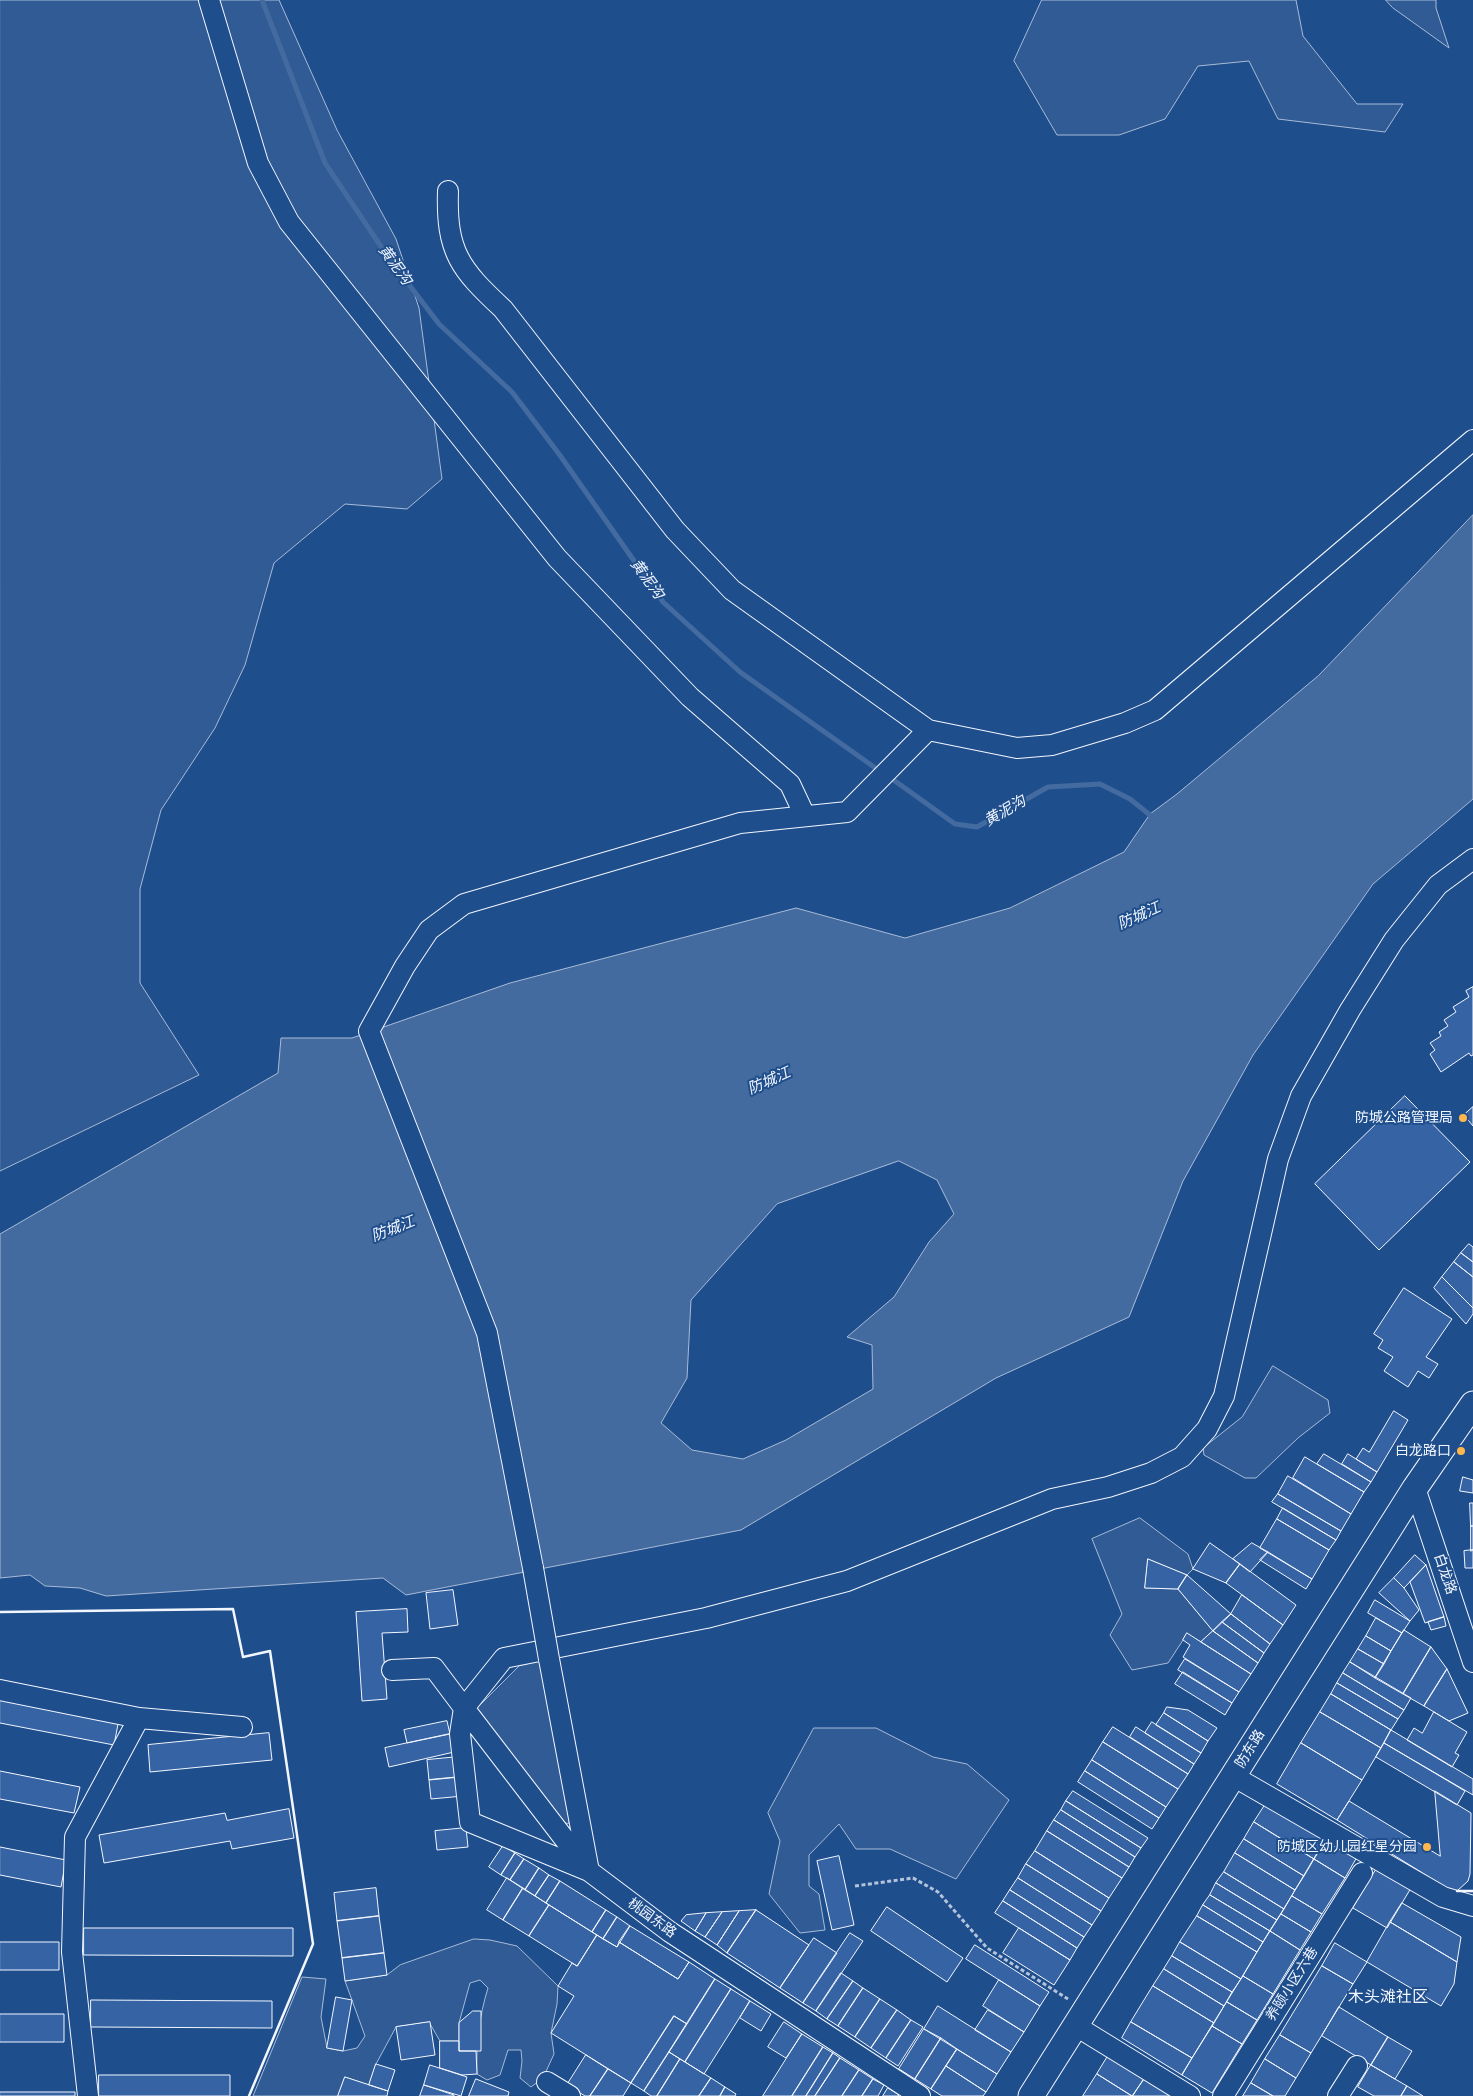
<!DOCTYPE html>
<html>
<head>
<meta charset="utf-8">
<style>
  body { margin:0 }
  canvas { display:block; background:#1f4e8c }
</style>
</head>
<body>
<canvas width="1473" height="2096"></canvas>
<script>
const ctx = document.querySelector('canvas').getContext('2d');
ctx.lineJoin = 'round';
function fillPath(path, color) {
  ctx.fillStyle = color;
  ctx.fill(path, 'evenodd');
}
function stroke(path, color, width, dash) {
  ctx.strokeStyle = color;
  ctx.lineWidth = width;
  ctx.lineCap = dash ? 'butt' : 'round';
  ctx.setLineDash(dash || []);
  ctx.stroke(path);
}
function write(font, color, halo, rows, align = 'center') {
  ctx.font = font + ' Inter,"Noto Sans SC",sans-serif';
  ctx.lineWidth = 4;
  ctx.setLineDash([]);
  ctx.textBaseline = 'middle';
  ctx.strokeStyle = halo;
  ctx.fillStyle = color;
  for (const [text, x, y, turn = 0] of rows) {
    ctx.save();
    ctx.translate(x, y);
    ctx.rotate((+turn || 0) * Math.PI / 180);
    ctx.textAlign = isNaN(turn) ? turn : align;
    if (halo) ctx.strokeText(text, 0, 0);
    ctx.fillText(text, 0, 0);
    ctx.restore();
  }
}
const green = new Path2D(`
  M0 0H279L337 130 396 239 419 308 442 479 407 509 345 504 274 563 245 665 215 728 161 810 140 889V983L199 1075 0 1171Z
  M1042 0H1296L1303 36 1357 104H1403L1385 132 1278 119 1249 61 1198 66 1165 119 1119 135H1057L1014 61Z
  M1386 0H1436V8L1449 48 1393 8Z
  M1273 1366 1328 1400 1330 1413 1298 1438 1256 1478H1245L1204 1455 1203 1448 1242 1417Z
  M1140 1518 1188 1554 1193 1569 1187 1575 1148 1559 1145 1588 1178 1589 1213 1631 1201 1642 1187 1634 1168 1663 1132 1670 1110 1635 1122 1614 1092 1539Z
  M540 1661 571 1817 568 1824 561 1821 474 1711 519 1666Z
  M814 1728H876L933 1757 967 1764 1009 1800 956 1879 890 1849H856L839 1824 809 1855V1886L819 1894 825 1930 800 1933 769 1894 780 1841 768 1813Z
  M474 1939 490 1940 517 1946 558 1986 557 2004 551 2033 554 2054 543 2078 531 2087 520 2078 522 2061 521 2050H508L500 2075 487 2080 477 2074C476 2044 479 2017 488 1988L480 1980 470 1983 459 2023V2041H440L429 2022 396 2027 376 2064 369 2085 345 2077 338 2096H253L302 1977 326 1979 321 2017 327 2048 343 2051 357 2048 365 2036 345 1981 387 1975 400 1965Z`);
fillPath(green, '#305b95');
stroke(green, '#a8bbd7', 1);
const water = new Path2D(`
  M1473 515V799L1373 884 1253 1055 1183 1181 1129 1317 996 1378 741 1530 406 1595 383 1578 106 1596 80 1588 45 1586 30 1575 0 1578V1234L278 1073 281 1038H352L510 983 796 908 905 938 1010 908 1124 852 1150 814 1177 794 1318 676ZM899 1161 937 1180 954 1214 929 1242 894 1297 847 1337 872 1345 873 1389 786 1440 743 1459 692 1450 661 1423 687 1378 691 1300 777 1204Z`);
fillPath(water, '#446ba0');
stroke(water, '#a8bbd7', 1);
stroke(new Path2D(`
  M262 0 325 163 388 257 439 324 512 392 559 454 663 602 740 672 881 772
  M888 776 955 824 977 827 1048 787 1100 784 1130 799 1155 819`), '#446ba0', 5);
const building = new Path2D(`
  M1473 987V1055L1471 1056 1469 1053 1441 1072 1430 1054 1435 1050 1430 1043 1441 1036 1439 1032 1448 1026 1444 1020 1456 1012 1453 1007 1469 997 1466 991Z
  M1405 1096 1470 1162 1379 1250 1315 1184Z
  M1473 1107V1126L1464 1115Z
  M1469 1244 1473 1247V1262L1461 1253Z
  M1461 1253 1473 1262V1277L1454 1262Z
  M1454 1262 1473 1277V1308L1442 1277Z
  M1442 1277 1473 1308V1314L1466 1324 1434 1288Z
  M1404 1288 1452 1319 1426 1357 1438 1364 1429 1378 1418 1371 1408 1387 1384 1371 1393 1357 1378 1348 1383 1340 1374 1334Z
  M1394 1411 1408 1420 1377 1472 1356 1459 1363 1448 1369 1452Z
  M1324 1454 1371 1482 1364 1492 1317 1464Z
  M1348 1454 1377 1472 1371 1482 1342 1464Z
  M1305 1457 1364 1492 1351 1514 1293 1478Z
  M1288 1476 1351 1514 1341 1531 1278 1494Z
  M1463 1477 1473 1480V1493L1460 1491Z
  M1278 1494 1341 1531 1336 1540 1272 1502Z
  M1470 1503H1473V1526H1471Z
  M1283 1508 1336 1540 1329 1550 1277 1519Z
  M1277 1519 1329 1550 1312 1579 1260 1548Z
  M1471 1526H1473V1550L1471 1551Z
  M1210 1543 1240 1564 1226 1583 1193 1569Z
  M1252 1543 1268 1552 1250 1572 1233 1559Z
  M1473 1550V1568H1465L1464 1551Z
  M1268 1552 1312 1579 1306 1589 1260 1560Z
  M1415 1555 1426 1565 1404 1588 1394 1578Z
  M1148 1559 1187 1575 1178 1589 1145 1588Z
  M1240 1564 1296 1605 1283 1625 1226 1583Z
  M1426 1565 1444 1617 1425 1623 1410 1582Z
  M1187 1575 1231 1614 1213 1631 1178 1589Z
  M1394 1578 1404 1588 1419 1610 1410 1621 1379 1593Z
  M453 1590 458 1625 430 1629 426 1593Z
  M1242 1595 1283 1625 1270 1644 1231 1614Z
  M1375 1600 1410 1621 1402 1633 1368 1613Z
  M407 1609 408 1632 382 1633 387 1699 362 1701 356 1612Z
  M1231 1614 1270 1644 1264 1653 1222 1622Z
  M1444 1617 1446 1626 1431 1630 1428 1622Z
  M1376 1618 1402 1633 1391 1651 1366 1636Z
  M1222 1622 1264 1653 1258 1663 1213 1631Z
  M1404 1630 1431 1647 1403 1694 1375 1678Z
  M1213 1631 1258 1663 1251 1674 1201 1642Z
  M1187 1633 1251 1674 1239 1692 1183 1657 1190 1645 1183 1640Z
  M1366 1636 1391 1651 1384 1664 1358 1649Z
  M1431 1647 1447 1669 1424 1706 1403 1694Z
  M1358 1649 1384 1664 1375 1678 1350 1662Z
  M1185 1659 1239 1692 1232 1703 1178 1670Z
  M1350 1662 1411 1698 1404 1710 1343 1673Z
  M1447 1669 1468 1713 1449 1721 1424 1706Z
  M1183 1672 1232 1703 1225 1715 1175 1684Z
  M1343 1673 1404 1710 1398 1719 1337 1683Z
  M1337 1683 1398 1719 1391 1730 1331 1694Z
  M1331 1694 1391 1730 1381 1748 1320 1712Z
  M0 1695 119 1719 114 1745 0 1723Z
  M1167 1707 1188 1710 1217 1728 1208 1741 1164 1713Z
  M1320 1712 1381 1748 1362 1780 1301 1743Z
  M1434 1712 1467 1732 1455 1753 1459 1755 1452 1767 1407 1740 1414 1728 1422 1733Z
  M1164 1713 1208 1741 1201 1753 1156 1725Z
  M447 1721 450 1734 407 1743 404 1730Z
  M1152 1722 1201 1753 1194 1764 1145 1733Z
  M1113 1727 1188 1774 1178 1789 1103 1742Z
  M1136 1727 1194 1764 1188 1774 1130 1737Z
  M1391 1730 1473 1779V1795L1384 1743Z
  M269 1733 272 1760 150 1772 148 1745Z
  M450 1734 454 1752 389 1767 385 1748Z
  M1103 1742 1178 1789 1166 1807 1092 1760Z
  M1301 1743 1362 1780 1337 1820 1277 1784Z
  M1384 1743 1465 1791 1457 1805 1376 1757Z
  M458 1757 460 1777 429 1780 427 1760Z
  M1092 1760 1166 1807 1159 1818 1085 1771Z
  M0 1771 80 1787 74 1813 0 1799Z
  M1085 1771 1159 1818 1152 1829 1078 1782Z
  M460 1777 463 1796 431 1799 429 1780Z
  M1073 1791 1148 1838 1141 1848 1066 1801Z
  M1435 1791 1471 1813 1470 1874 1468 1881 1457 1891 1450 1890 1337 1820 1349 1801 1440 1856Z
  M1066 1801 1141 1848 1135 1857 1061 1810Z
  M1267 1802 1327 1838 1314 1859 1254 1822Z
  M289 1809 294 1838 232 1849 230 1841 104 1863 99 1835 225 1813 227 1820Z
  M1061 1810 1135 1857 1129 1867 1054 1820Z
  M1054 1820 1129 1867 1122 1878 1047 1831Z
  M1254 1822 1314 1859 1304 1876 1244 1839Z
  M466 1828 468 1847 437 1850 435 1831Z
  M1047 1831 1122 1878 1109 1898 1035 1851Z
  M1327 1838 1357 1857 1345 1878 1314 1859Z
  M1244 1839 1304 1876 1295 1890 1235 1853Z
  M503 1846 515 1853 501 1875 489 1867Z
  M0 1847 66 1860 61 1887 0 1875Z
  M1035 1851 1109 1898 1101 1911 1026 1864Z
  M515 1853 524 1859 510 1880 501 1875Z
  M1235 1853 1295 1890 1284 1909 1224 1872Z
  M839 1856 854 1925 832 1930 817 1861Z
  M524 1859 539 1868 525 1890 510 1880Z
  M1314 1859 1345 1878 1322 1914 1292 1896Z
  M1026 1864 1101 1911 1092 1925 1018 1878Z
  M539 1868 549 1875 535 1896 525 1890Z
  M1377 1868 1411 1888 1387 1928 1353 1908Z
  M1224 1872 1284 1909 1277 1920 1216 1883Z
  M549 1875 560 1881 546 1903 535 1896Z
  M507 1878 523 1888 503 1920 487 1910Z
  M1018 1878 1092 1925 1084 1937 1010 1890Z
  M560 1881 606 1910 592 1932 546 1903Z
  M1216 1883 1277 1920 1270 1931 1210 1895Z
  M376 1888 379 1916 337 1921 334 1893Z
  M523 1888 549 1905 529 1936 503 1920Z
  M1010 1890 1084 1937 1077 1948 1003 1901Z
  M1210 1895 1270 1931 1263 1942 1203 1905Z
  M1292 1896 1322 1914 1311 1932 1281 1914Z
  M1003 1901 1077 1948 1070 1960 995 1913Z
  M1402 1903 1461 1937 1457 1962 1390 1922Z
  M549 1905 597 1935 577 1966 529 1936Z
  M1203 1905 1263 1942 1257 1952 1197 1916Z
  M887 1907 963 1958 947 1982 871 1931Z
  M606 1910 617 1917 603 1939 592 1932Z
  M756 1910 809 1945 780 1988 727 1953Z
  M756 1910 727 1953 717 1945 739 1911Z
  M739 1911 717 1945 705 1937 722 1912Z
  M722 1912 705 1937 695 1931 706 1913Z
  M706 1913 695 1931 681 1921 686 1915Z
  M1281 1914 1311 1932 1300 1950 1270 1931Z
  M379 1916 384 1953 342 1958 337 1921Z
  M1197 1916 1257 1952 1241 1979 1180 1942Z
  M617 1917 630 1926 617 1947 603 1939Z
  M1390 1922 1457 1962 1454 1984 1441 2006 1367 1962Z
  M630 1926 689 1962 678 1979 619 1942Z
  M84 1928H293V1956L84 1955Z
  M1019 1928 1070 1960 1054 1985 1003 1953Z
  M1270 1931 1300 1950 1273 1994 1243 1976Z
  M850 1933 863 1941 816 2011 803 2003Z
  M597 1935 617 1947 619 1942 678 1979 689 1962 715 1979 687 2024 674 2016 631 2083 551 2033 574 1996 558 1986 572 1963 577 1966Z
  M814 1938 837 1953 803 2003 780 1988Z
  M0 1942H59V1970H0Z
  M1180 1942 1241 1979 1232 1992 1172 1956Z
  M1335 1943 1367 1962 1353 1984 1322 1966Z
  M975 1945 1049 1992 1040 2006 966 1959Z
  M384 1953 387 1975 345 1981 342 1958Z
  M1172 1956 1232 1992 1224 2006 1164 1969Z
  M1322 1966 1353 1984 1311 2053 1280 2035Z
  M1164 1969 1224 2006 1214 2023 1153 1986Z
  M841 1973 853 1981 827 2019 816 2011Z
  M1243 1976 1273 1994 1257 2020 1227 2002Z
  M715 1979 731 1989 685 2062 669 2052Z
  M999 1980 1040 2006 1024 2032 983 2006Z
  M853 1981 863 1988 838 2026 827 2019Z
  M1153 1986 1214 2023 1192 2058 1131 2022Z
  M863 1988 880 1999 855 2037 838 2026Z
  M731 1989 750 2001 704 2074 685 2062Z
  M336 1997 352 2000 343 2051 327 2048Z
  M880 1999 897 2010 871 2048 855 2037Z
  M91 2000 272 2001V2028L91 2027Z
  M750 2001 771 2014 761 2031 740 2018Z
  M1227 2002 1257 2020 1242 2044 1212 2026Z
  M938 2006 1011 2052 997 2074 924 2029Z
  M1339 2007 1388 2037 1371 2065 1322 2036Z
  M897 2010 911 2020 886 2058 871 2048Z
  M988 2010 1024 2032 1011 2052 975 2030Z
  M473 2011H481V2051H459V2023Z
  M0 2014H64V2042H0Z
  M674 2016 687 2024 644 2091 631 2083Z
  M911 2020 923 2027 898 2066 886 2058Z
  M430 2022 435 2055 401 2060 396 2027Z
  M784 2022 802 2034 786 2058 768 2047Z
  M1131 2022 1192 2058 1182 2075 1122 2038Z
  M1212 2026 1242 2044 1212 2093 1182 2075Z
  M924 2029 941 2038 915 2079 899 2069Z
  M802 2034 823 2047 792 2096H763Z
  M1280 2035 1311 2053 1296 2078 1265 2059Z
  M1388 2037 1412 2051 1395 2079 1371 2065Z
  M941 2038 957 2049 931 2089 915 2079Z
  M440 2041H459V2051H476L477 2074 462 2075 440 2068Z
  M823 2047 833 2053 806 2096H792Z
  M957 2049 997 2074 986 2092 946 2066Z
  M669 2052 680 2059 657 2096H651L644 2091Z
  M833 2053 840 2058 815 2096H806Z
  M586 2055 608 2069 590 2096H585L567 2085Z
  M1108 2056 1144 2079 1132 2096 1097 2074Z
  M840 2058 859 2070 842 2096H815Z
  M680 2059 711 2078 699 2096H657Z
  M1265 2059 1296 2078 1285 2096H1273L1251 2083Z
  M376 2064 395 2070 388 2091 369 2085Z
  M430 2065 467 2077 461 2096 424 2085Z
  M1371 2065 1407 2086 1401 2096H1374L1358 2087Z
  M946 2066 986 2092 983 2096H942L931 2089Z
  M608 2069 631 2083 623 2096H590Z
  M859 2070 873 2079 862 2096H842Z
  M1097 2074 1132 2096H1083Z
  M99 2075H230V2096H99Z
  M345 2077 388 2091 387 2096H338Z
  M711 2078 725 2087 720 2096H699Z
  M476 2079 509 2092 508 2096H469Z
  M873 2079 884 2085 878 2096H862Z
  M1144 2079 1171 2096H1133Z
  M1251 2083 1273 2096H1243Z
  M424 2085 454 2095V2096H420Z
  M1407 2086 1423 2096H1401Z
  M725 2087 736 2094 735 2096H720Z
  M888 2088 899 2095 898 2096H883Z
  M0 2092H75V2096H0Z`);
fillPath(building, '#3563a3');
stroke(building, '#f2f6ff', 1);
const minor = new Path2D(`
  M209 0 258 163 289 222 557 558 690 697 790 784 805 816
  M448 191C446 252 460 269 503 309L675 530 732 590 928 730 1017 748 1052 745 1125 723 1155 710 1473 440
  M1415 1488 1473 1662
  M533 1568 487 1333 369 1031 405 966 429 930 464 904 740 823 847 812 928 730
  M549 1659 588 1866
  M392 1670 434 1668 464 1708 460 1734 470 1822 589 1871 670 1932 920 2096
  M0 1690 139 1718 242 1727
  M1233 1776 1443 1897 1473 1906
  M589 1871 464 1708 504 1658 706 1618 847 1581 1052 1499 1108 1487 1151 1473 1182 1457 1207 1429 1224 1396 1278 1159 1301 1096 1350 1010 1394 940 1438 885 1473 859
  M1076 2026 1190 2096
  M547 2082 570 2096
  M88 2096 72 1952 75 1837 139 1718
  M1223 2096 1362 1873
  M1338 2096 1357 2066`);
const major = new Path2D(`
  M1031 2096 1415 1488 1473 1404`);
stroke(minor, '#f2f6ff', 22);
stroke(major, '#f2f6ff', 27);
stroke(new Path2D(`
  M855 1886 913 1878 938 1892 987 1948 1068 1999`), '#b3c4dc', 3, [4, 2.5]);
stroke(minor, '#1f4e8c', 20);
stroke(major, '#1f4e8c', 25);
const minorBridge = new Path2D(`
  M533 1568 549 1659`);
stroke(minorBridge, '#f2f6ff', 22, []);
stroke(minorBridge, '#1f4e8c', 20);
stroke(new Path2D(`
  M0 1612 233 1609 243 1657 270 1651 313 1944 249 2096
  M1457 1891H1473`), '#f2f6ff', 2.5);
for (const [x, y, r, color] of [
  [1463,1118,5,"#ffb74d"],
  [1461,1451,5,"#ffb74d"],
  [1427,1847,5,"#ffb74d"]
]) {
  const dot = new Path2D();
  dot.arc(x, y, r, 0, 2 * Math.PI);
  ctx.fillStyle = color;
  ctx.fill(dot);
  stroke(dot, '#1f4e8c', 2);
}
write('14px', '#f2f6ff', '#1f4e8c', [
  ["防城公路管理局",1453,1118],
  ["白龙路口",1451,1451],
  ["防城区幼儿园红星分园",1417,1847]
], 'right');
write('14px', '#f2f6ff', '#1f4e8c', [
  ["白龙路",1445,1574,71],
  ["防东路",1250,1749,-58],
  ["桃园东路",652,1918,36],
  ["养颐小区六巷",1292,1984,-58]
]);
write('italic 15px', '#f2f6ff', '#1f4e8c', [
  ["黄泥沟",395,265,54],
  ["黄泥沟",647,579,54],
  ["黄泥沟",1005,811,-30],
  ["防城江",1139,916,-24],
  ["防城江",769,1081,-24],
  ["防城江",393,1229,-21]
]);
write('16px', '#f2f6ff', '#1f4e8c', [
  ["木头滩社区",1388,1997]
]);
</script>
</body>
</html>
